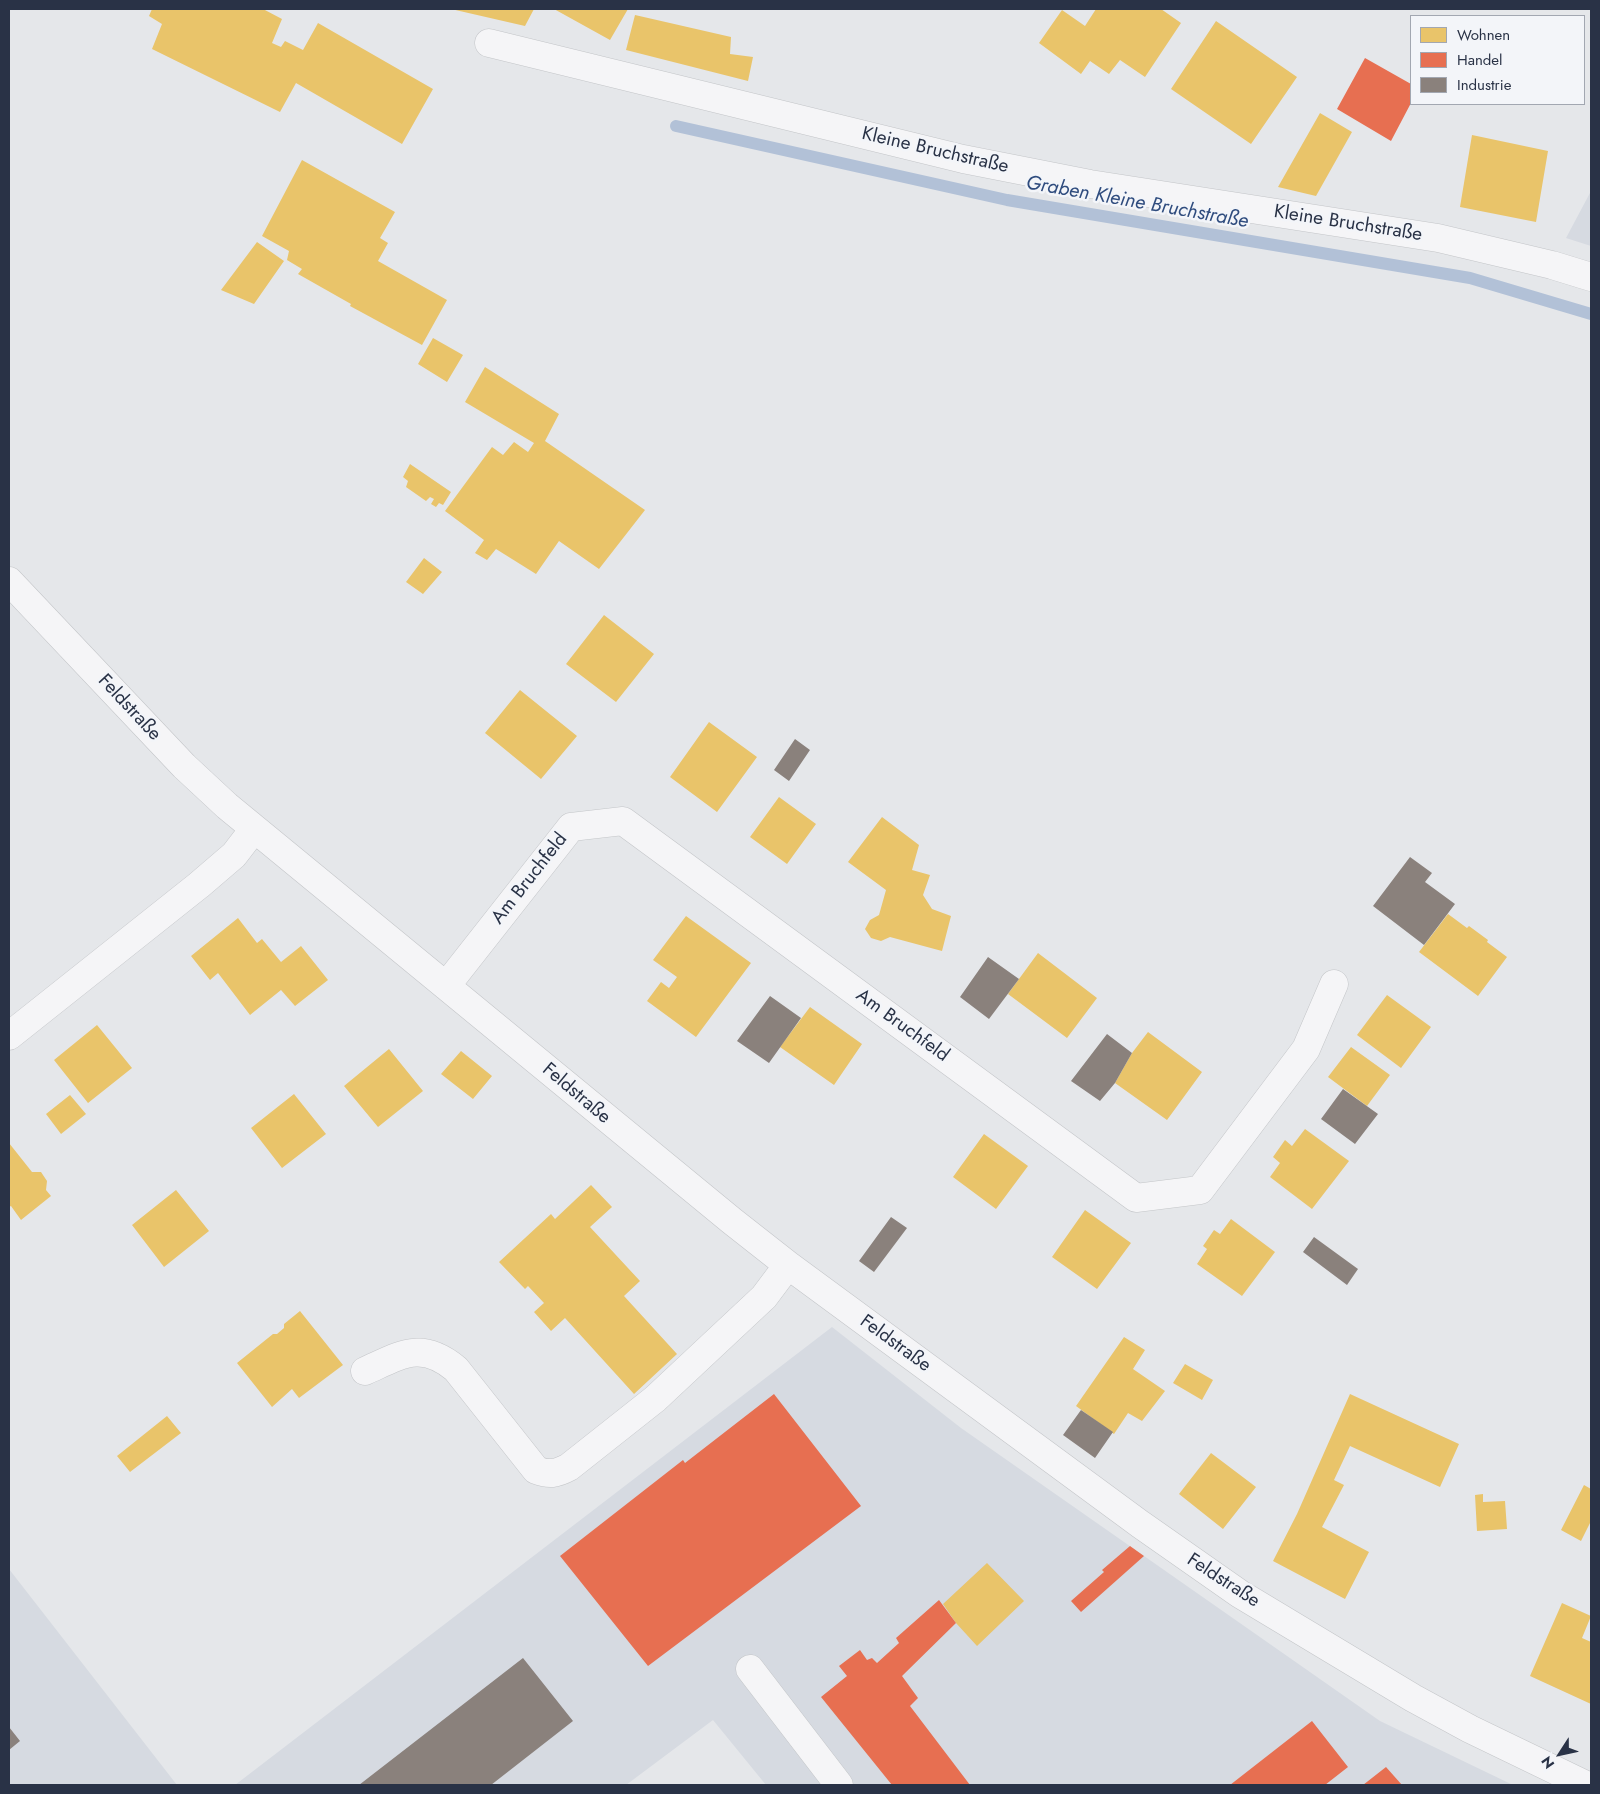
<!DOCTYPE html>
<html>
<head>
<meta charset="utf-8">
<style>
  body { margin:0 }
  #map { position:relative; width:1600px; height:1794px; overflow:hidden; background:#e5e7ea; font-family:Jost,sans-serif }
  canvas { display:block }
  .frame { position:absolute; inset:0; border:10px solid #293246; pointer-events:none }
  .legend { position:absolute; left:1410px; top:15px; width:175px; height:90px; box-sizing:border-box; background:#f3f5f9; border:1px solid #a2a7b1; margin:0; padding:6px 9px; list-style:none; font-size:15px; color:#293246 }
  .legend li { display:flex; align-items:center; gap:10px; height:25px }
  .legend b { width:25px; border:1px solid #a2a7b1 }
  .north { position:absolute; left:1535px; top:1729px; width:50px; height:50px; -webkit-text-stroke:4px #f3f5f9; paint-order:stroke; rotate:235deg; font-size:14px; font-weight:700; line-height:20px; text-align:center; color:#293246 }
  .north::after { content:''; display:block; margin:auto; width:18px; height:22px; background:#293246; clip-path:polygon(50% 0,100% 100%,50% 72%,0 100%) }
</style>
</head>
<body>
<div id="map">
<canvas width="1600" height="1794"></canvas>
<div class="frame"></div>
<ul class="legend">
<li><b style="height:14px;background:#e9c46a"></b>Wohnen</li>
<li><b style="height:14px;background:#e76f51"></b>Handel</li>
<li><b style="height:14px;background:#8a817c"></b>Industrie</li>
</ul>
<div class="north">N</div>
</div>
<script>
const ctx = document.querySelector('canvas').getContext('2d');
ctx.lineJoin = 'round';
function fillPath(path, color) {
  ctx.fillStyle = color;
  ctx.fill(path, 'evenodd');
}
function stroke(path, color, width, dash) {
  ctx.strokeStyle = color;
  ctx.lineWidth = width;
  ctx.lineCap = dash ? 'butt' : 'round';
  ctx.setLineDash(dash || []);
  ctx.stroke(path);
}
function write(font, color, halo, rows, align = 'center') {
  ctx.font = font + ' Jost,sans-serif';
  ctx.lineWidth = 5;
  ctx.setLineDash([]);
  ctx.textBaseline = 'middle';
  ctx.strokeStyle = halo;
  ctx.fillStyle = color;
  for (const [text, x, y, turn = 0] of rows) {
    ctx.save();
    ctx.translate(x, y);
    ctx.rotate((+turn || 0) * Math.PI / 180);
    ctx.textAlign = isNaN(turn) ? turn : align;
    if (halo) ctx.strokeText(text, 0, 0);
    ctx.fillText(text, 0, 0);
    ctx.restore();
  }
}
fillPath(new Path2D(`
  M1591 191V246L1566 238Z
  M832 1327 961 1428 1380 1721 1513 1785H766L713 1720 626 1785H235Z
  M9 1569 177 1785H9Z`), '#d6dae1');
fillPath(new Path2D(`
  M152 9H263L282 19 272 43 281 47 285 41 303 50 318 23 433 89 402 144 296 83 280 112 152 49 162 24 149 16Z
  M451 9H534L525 26Z
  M554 9H628L610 40Z
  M1096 9H1161L1181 23 1145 77 1120 60 1109 74 1090 61 1081 74 1039 43 1062 10 1085 26Z
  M635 15 731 37 730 54 753 57 748 81 626 50Z
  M1216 21 1297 77 1251 144 1171 89Z
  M1320 113 1352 132 1316 196 1278 187Z
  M1472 135 1548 151 1536 222 1460 207Z
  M302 160 395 212 380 238 388 243 378 261 447 300 422 345 350 306 351 304 298 274 302 269 287 260 289 251 262 236Z
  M257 242 284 261 254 304 221 290Z
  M433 338 463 355 447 382 418 364Z
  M485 367 559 414 545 441 645 510 599 569 559 541 536 574 496 549 487 560 475 553 484 540 445 511 492 447 503 455 514 442 528 452 534 443 465 402Z
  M410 464 451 492 443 505 439 503 436 507 431 504 434 499 430 497 426 501 406 487 408 481 403 477Z
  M424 558 442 572 423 594 406 582Z
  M604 615 654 654 616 702 566 664Z
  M520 690 577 736 541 779 485 733Z
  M709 722 757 757 717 812 670 777Z
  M779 797 816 824 787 864 750 837Z
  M882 817 919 845 912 870 930 875 923 895 932 909 951 916 942 951 890 937 881 941 871 938 865 929 870 920 879 915 886 890 848 862Z
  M1448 914 1467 928 1469 926 1488 940 1487 942 1507 957 1478 996 1419 952Z
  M686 916 751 963 696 1037 647 1001 661 982 669 988 677 977 653 960Z
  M238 918 257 943 262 939 281 962 301 946 328 980 295 1006 281 990 250 1015 218 973 210 980 191 956Z
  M1038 953 1097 998 1067 1038 1008 994Z
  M1387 995 1431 1027 1401 1068 1357 1035Z
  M810 1007 862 1044 834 1085 780 1047Z
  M97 1025 132 1068 88 1103 54 1060Z
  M1148 1032 1202 1072 1167 1120 1115 1083 1132 1053Z
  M1351 1047 1390 1075 1367 1106 1328 1077Z
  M389 1049 423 1091 378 1127 344 1086Z
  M461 1051 492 1076 473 1099 441 1074Z
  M294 1094 326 1134 282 1168 251 1128Z
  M70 1095 86 1114 61 1134 46 1114Z
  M1305 1129 1349 1161 1312 1209 1270 1177 1280 1163 1273 1157 1285 1140 1292 1146Z
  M984 1134 1028 1166 996 1209 953 1177Z
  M9 1143 32 1172H41L47 1181 46 1190 51 1196 21 1220 11 1206 9 1207Z
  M591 1185 612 1207 590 1227 640 1281 624 1296 677 1354 634 1394 565 1318 551 1331 534 1312 544 1303 528 1286 525 1289 499 1262 551 1214 555 1219Z
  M176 1190 209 1231 164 1267 132 1225Z
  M1085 1210 1131 1243 1097 1289 1052 1257Z
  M1231 1219 1275 1252 1242 1296 1197 1264 1207 1249 1203 1246 1214 1230 1220 1234Z
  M300 1311 343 1365 299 1398 292 1389 272 1407 237 1363 273 1334H277L284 1328V1324Z
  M1124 1337 1145 1350 1133 1369 1165 1391 1142 1421 1128 1413 1114 1434 1076 1406Z
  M1185 1364 1213 1380 1202 1400 1173 1383Z
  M1350 1394 1459 1444 1440 1487 1350 1446 1334 1480 1344 1485 1322 1527 1369 1552 1345 1599 1273 1561 1297 1514Z
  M167 1416 181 1433 130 1472 117 1456Z
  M1211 1453 1256 1487 1223 1529 1179 1494Z
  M1584 1485 1591 1489V1521L1581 1541 1561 1530Z
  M1483 1494V1502L1505 1501 1507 1529 1477 1531 1475 1495Z
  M987 1563 1024 1601 977 1646 956 1623 943 1604Z
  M1562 1603 1591 1616 1582 1638 1591 1642V1704L1530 1676Z`), '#e9c46a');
fillPath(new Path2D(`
  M1365 58 1411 84V103L1391 141 1337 109Z
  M774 1394 861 1506 648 1666 560 1556 683 1460 685 1463Z
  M1130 1546 1144 1556 1081 1612 1071 1601 1104 1572 1102 1570Z
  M939 1600 956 1623 902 1676 918 1698 910 1706 970 1785H892L821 1697 847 1676 839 1666 860 1650 867 1660 872 1658 877 1663 899 1643 896 1638Z
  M1312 1721 1348 1767 1325 1785H1230Z
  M1386 1767 1402 1785H1363Z`), '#e76f51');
fillPath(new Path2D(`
  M795 739 810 750 789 781 774 770Z
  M1410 857 1432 873 1425 882 1455 904 1424 945 1373 906Z
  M988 957 1019 979 989 1019 960 997Z
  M770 996 801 1018 769 1063 737 1041Z
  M1107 1034 1132 1053 1115 1083 1100 1101 1071 1081Z
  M1343 1089 1378 1114 1355 1144 1321 1119Z
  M891 1217 907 1228 874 1272 859 1261Z
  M1314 1237 1358 1269 1347 1285 1303 1252Z
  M1081 1410 1113 1432 1095 1458 1063 1435Z
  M523 1658 573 1721 491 1785H359Z
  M9 1727 20 1741 9 1750Z`), '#8a817c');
stroke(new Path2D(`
  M676 126 1007 200 1470 278 1591 314`), '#b2c1d7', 12);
const minor = new Path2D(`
  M489 43 963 159 1090 184 1438 238 1552 265 1591 277
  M9 581 184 766 227 806 732 1221 788 1265 1140 1524 1240 1594 1413 1698 1470 1729 1586 1785
  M446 986 571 827 623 821 1136 1198 1200 1190 1306 1049 1334 984
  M9 1036 199 885 234 855 254 829
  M365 1371C401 1355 421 1340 456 1369L536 1470C549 1475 556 1474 569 1467L655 1399 764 1297 788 1265
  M750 1669 839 1785`);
stroke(minor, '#c3c5c8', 29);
stroke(minor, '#f5f5f7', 28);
write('19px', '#293246', '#f3f5f9', [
  ["Kleine Bruchstraße",935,151,13],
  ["Kleine Bruchstraße",1348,224,9],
  ["Feldstraße",129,708,47],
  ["Am Bruchfeld",530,879,-52],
  ["Am Bruchfeld",902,1026,36],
  ["Feldstraße",576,1094,40],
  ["Feldstraße",895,1344,36],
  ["Feldstraße",1223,1581,33]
]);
write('italic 20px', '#2f4c7e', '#f3f5f9', [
  ["Graben Kleine Bruchstraße",1137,203,10]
]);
</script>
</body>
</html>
